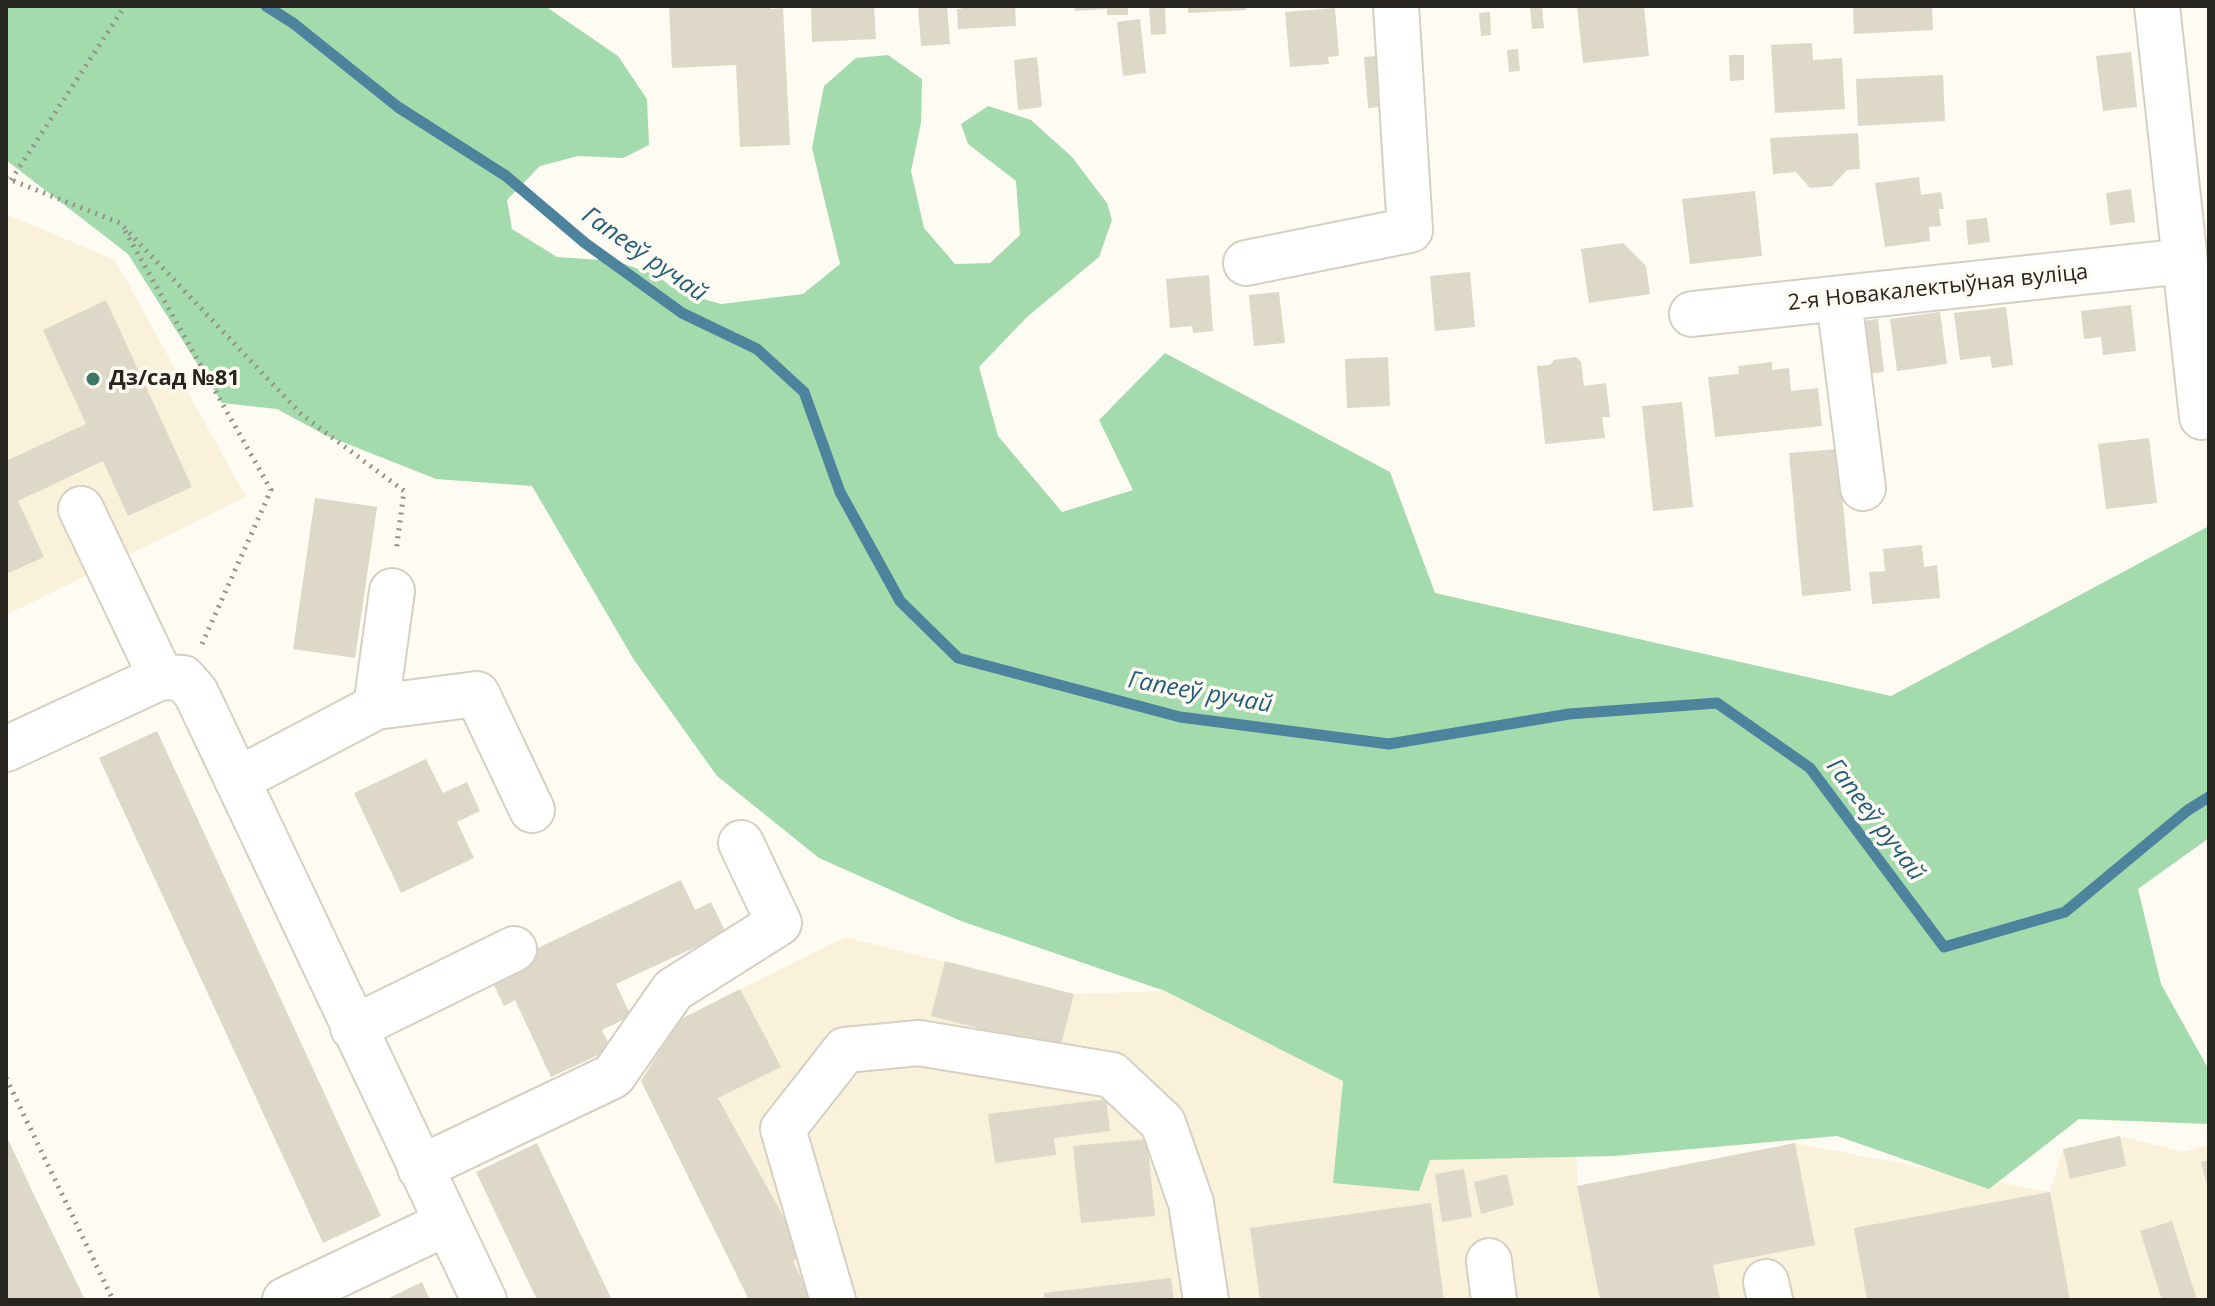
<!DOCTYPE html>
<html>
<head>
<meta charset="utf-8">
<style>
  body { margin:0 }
  #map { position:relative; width:2215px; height:1306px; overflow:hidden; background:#fefbf2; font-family:"Open Sans",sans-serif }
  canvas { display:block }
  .frame { position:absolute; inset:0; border:8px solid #272520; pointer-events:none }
</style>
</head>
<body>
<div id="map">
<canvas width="2215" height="1306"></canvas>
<div class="frame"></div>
</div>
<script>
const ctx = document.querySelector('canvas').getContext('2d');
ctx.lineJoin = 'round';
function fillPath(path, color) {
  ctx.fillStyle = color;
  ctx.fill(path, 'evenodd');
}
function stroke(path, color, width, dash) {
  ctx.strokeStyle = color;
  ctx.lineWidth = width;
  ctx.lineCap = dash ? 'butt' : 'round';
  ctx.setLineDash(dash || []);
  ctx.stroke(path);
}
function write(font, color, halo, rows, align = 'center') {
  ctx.font = font + ' "Open Sans",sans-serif';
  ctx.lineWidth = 7;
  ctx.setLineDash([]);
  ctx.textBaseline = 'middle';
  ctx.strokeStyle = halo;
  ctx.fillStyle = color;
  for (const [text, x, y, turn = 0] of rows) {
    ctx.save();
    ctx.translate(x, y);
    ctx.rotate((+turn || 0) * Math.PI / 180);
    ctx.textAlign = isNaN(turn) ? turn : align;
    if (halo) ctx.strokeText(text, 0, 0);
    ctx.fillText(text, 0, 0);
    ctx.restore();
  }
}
fillPath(new Path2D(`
  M6 214 115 260 246 497 6 615Z
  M845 937 1074 994 1165 991 1343 1081 1333 1183 1430 1160 1576 1156 1578 1186 1795 1143 2050 1192 2063 1149 2120 1136 2183 1152 2209 1145V1300H749L641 1081 679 1020Z`), '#f9f1da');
fillPath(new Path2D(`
  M6 6H545L618 56 647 99 649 145 623 158 578 156 540 166 507 200 512 229 557 257 616 261 656 275 679 292 721 304 803 294 840 264 812 148 824 86 856 58 888 55 922 79 921 123 911 171 924 228 955 264 990 263 1020 235 1016 181 968 144 961 124 988 106 1031 120 1072 157 1107 203 1112 220 1099 257 1027 317 979 367 998 436 1062 512 1133 490 1099 420 1165 353 1390 472 1435 593 1891 696 2209 526V838L2138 889 2161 984 2209 1070V1124L2079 1119 1989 1189 1837 1136 1614 1156 1430 1160 1419 1191 1333 1183 1343 1081 1165 991 961 921 819 858 717 776 634 660 532 486 436 479 325 435 277 409 222 403 128 254 6 160Z`), '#a4dbac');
stroke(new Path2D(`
  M266 6 293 23 398 107 506 176 585 243 682 313 757 349 804 392 840 492 900 601 958 658 1180 717 1389 744 1569 714 1717 703 1810 768 1944 947 2065 912 2188 810 2209 797`), '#4e839d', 11);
fillPath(new Path2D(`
  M669 6H771V9L783 8 790 145 740 147 736 65 672 68Z
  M811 6H874L876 39 812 42Z
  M918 6H947L950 44 921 46Z
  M961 6H1015L1016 26 958 29 957 9H961Z
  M1075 6H1128V15H1107V9L1075 11Z
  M1149 6H1165L1166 34 1151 35Z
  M1188 6H1245L1246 10 1188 13Z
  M1542 6 1544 28 1532 29 1530 7Z
  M1577 6H1644L1649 56 1583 63Z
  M1853 6H1932L1933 30 1854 34Z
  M1335 8 1339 56 1328 57 1329 64 1290 67 1285 12Z
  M1490 12 1491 35 1481 36 1479 13Z
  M1140 19 1146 73 1123 76 1117 22Z
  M1812 43 1813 60 1842 58 1845 109 1775 113 1771 45Z
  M1518 49 1520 71 1509 72 1507 50Z
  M2131 52 2137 107 2103 111 2096 56Z
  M1389 55 1394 106 1368 108 1364 57Z
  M1729 55H1744V80L1730 81Z
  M1037 57 1042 107 1018 110 1014 60Z
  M1943 75 1945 121 1858 126 1856 79Z
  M1858 133 1860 169 1847 170 1832 186 1810 188 1796 172 1773 174 1770 138Z
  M1919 177 1921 195 1941 192 1944 209H1939L1941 226 1929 227 1930 241 1885 247 1875 183Z
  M2131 189 2135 222 2110 225 2106 193Z
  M1755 191 1762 256 1690 264 1682 199Z
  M1987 218 1990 242 1968 245 1966 220Z
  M1623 243 1646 266 1650 294 1589 303 1581 249Z
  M1470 272 1475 327 1435 331 1430 276Z
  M1209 275 1213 331 1193 333 1192 326 1170 328 1166 279Z
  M1279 292 1285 343 1254 346 1249 295Z
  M106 300 192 487 128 516 103 461 18 501 44 557 6 574V461L86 424 43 330Z
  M2131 305 2136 351 2103 355 2101 337 2084 339 2081 311Z
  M2006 307 2013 365 1992 368 1990 356 1960 360 1954 313Z
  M1940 312 1947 364 1897 371 1890 319Z
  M1878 319 1884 372 1864 374 1857 322Z
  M1388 357 1390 406 1347 408 1345 359Z
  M1576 357 1581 362 1584 386 1606 383 1610 417H1602L1605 438 1545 444 1537 366 1550 365 1554 360Z
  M1772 362V370L1789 368 1791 391 1818 388 1822 426 1715 437 1708 377 1739 374 1738 366Z
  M1682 402 1693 507 1653 511 1642 406Z
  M2149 438 2157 503 2106 509 2098 444Z
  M1838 449 1851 591 1802 596 1789 453Z
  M315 498 377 507 355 658 293 649Z
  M1922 545 1924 567 1937 565 1940 598 1872 604 1869 572 1885 571 1883 549Z
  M157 731 381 1216 323 1243 99 758Z
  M426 759 443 793 467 782 480 811 457 822 474 858 401 893 354 793Z
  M681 880 695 910 711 902 726 933 616 984 631 1016 602 1030 611 1049 551 1077 515 1000 504 1006 493 983 530 966 525 954Z
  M945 961 1074 994 1060 1049 931 1016Z
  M740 989 781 1067 718 1098 803 1252 793 1261 812 1300H749L641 1081 679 1020Z
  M1106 1099 1110 1131 1054 1138 1056 1155 995 1163 988 1114Z
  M6 1135 35 1197 85 1300H9L6 1293Z
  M2120 1136 2126 1166 2070 1179 2063 1149Z
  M1147 1139 1155 1216 1081 1223 1073 1146Z
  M537 1143 612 1300H537L476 1172Z
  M1795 1143 1815 1245 1713 1265 1720 1300H1600L1577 1186Z
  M2209 1160V1189H2208L2201 1162Z
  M1464 1169 1472 1217 1442 1222 1435 1174Z
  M1507 1174 1514 1205 1481 1214 1474 1182Z
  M2050 1192 2070 1300H1867L1854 1228Z
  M1431 1203 1444 1300H1260L1250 1228Z
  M2172 1221 2197 1300H2162L2140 1231Z
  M1171 1278 1174 1300H1045L1044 1293Z
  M422 1282 430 1300H390L389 1298Z`), '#ddd8c8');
const minor = new Path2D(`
  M2157 6 2202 417
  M1246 263 1410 230 1396 6
  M1839 300 1863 488
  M1692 314 2185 261
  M81 509 161 677
  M376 707 477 694 532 810
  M6 749 161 677 183 678 196 693 484 1300
  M237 780 376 707 392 591
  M353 1028 514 949
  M420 1168 613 1076 673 990 779 923 741 843
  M1489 1261 1494 1300
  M1766 1282 1770 1300
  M285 1300 447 1223
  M833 1300 783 1129 845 1050 919 1043 1112 1075 1163 1123 1191 1203 1206 1300`);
stroke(minor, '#d5d0c1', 48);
stroke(new Path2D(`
  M6 178 120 223 302 415 404 491 396 552
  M11 180 125 6
  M125 231 271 490 202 644
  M6 1078 113 1300`), '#93918a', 5, [2, 6]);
stroke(minor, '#fff', 44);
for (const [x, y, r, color] of [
  [93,379,8,"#3c7862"]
]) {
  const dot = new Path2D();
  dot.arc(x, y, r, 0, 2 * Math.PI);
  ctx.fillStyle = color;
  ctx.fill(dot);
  stroke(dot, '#fefbf2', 3);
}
write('22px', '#272520', '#fefbf2', [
  ["2-я Новакалектыўная вуліца",1938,288,-6]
]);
write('bold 22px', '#272520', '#fefbf2', [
  ["Дз/сад №81",109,379]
], 'left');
write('italic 24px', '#255e7b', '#fefbf2', [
  ["Гапееў ручай",644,255,35],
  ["Гапееў ручай",1200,693,10],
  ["Гапееў ручай",1875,820,53]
]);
</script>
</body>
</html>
